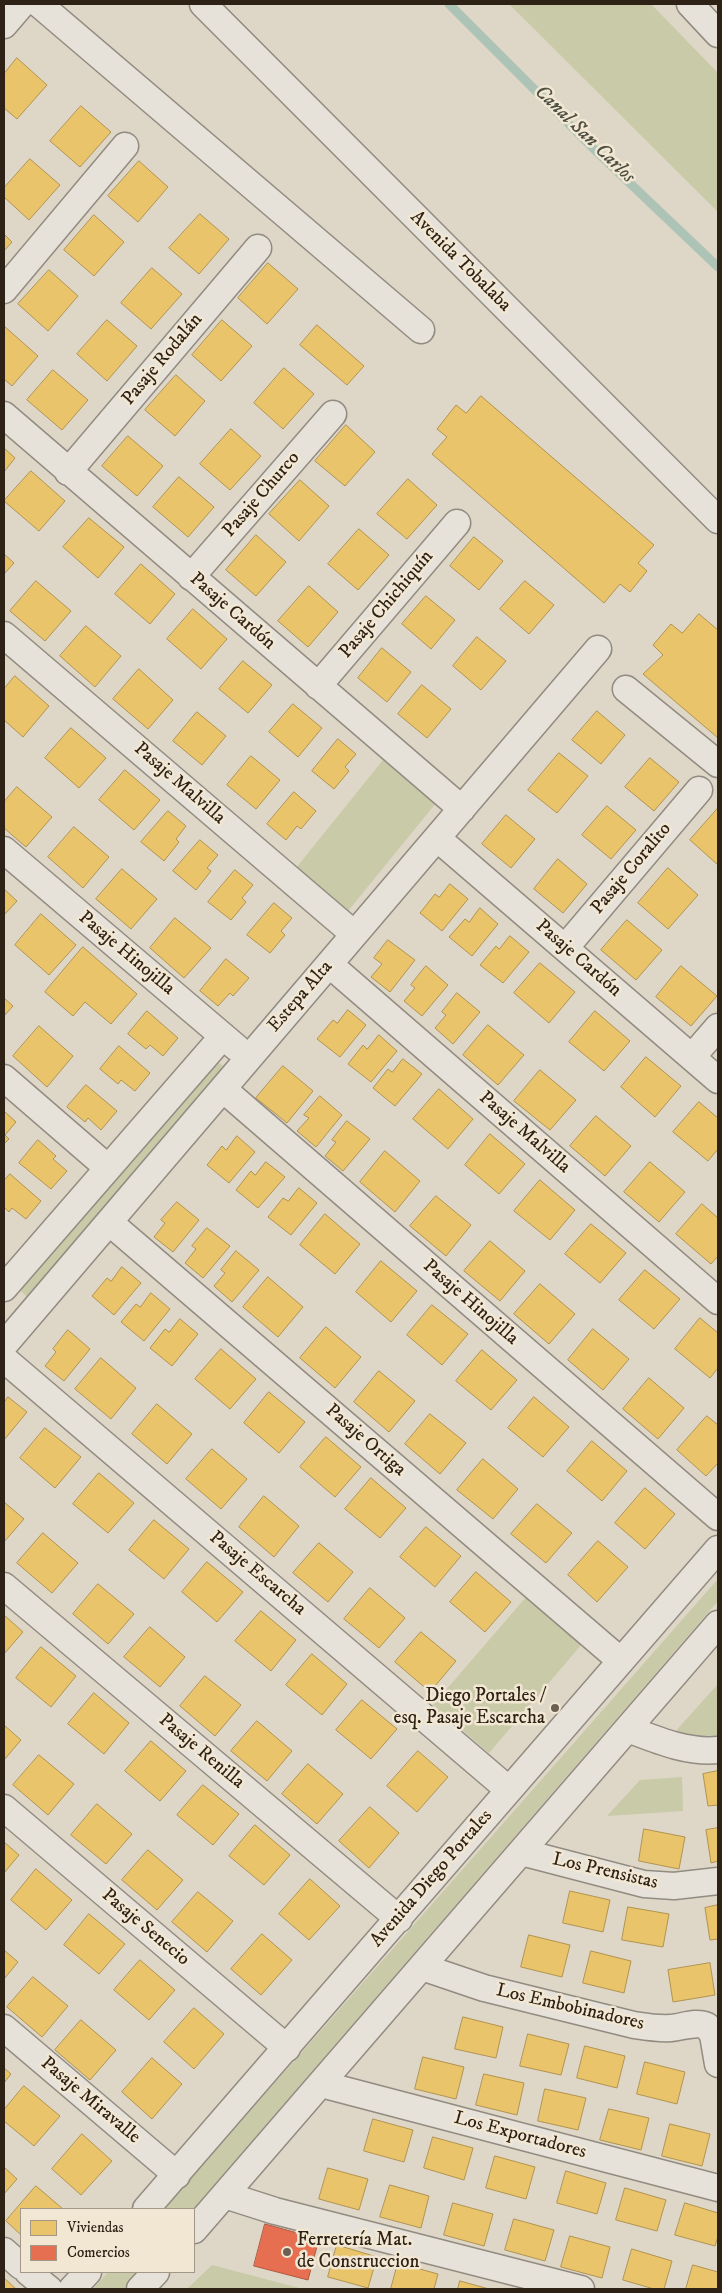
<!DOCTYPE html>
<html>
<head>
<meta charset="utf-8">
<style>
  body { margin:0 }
  #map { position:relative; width:722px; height:2293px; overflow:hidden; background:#ded6c6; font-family:"IM FELL DW Pica",serif }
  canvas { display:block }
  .frame { position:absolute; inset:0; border:5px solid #2e2115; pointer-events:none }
  .legend { position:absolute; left:20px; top:2208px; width:175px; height:65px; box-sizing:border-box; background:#f1e7d3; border:1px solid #a39887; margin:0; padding:6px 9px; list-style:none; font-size:15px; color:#2e2115 }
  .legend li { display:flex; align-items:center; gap:10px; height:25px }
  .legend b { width:25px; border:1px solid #a39887 }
</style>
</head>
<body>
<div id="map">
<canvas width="722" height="2293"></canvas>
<div class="frame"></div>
<ul class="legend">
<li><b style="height:14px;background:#e9c46a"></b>Viviendas</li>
<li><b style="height:14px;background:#e76f51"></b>Comercios</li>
</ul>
</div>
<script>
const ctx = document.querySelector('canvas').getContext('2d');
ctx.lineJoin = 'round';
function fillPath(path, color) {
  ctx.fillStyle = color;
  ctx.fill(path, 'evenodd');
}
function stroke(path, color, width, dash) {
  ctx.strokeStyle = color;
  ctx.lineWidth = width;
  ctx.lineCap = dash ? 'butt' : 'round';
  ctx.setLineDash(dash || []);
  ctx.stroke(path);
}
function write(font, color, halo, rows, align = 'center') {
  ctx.font = font + ' "IM FELL DW Pica",serif';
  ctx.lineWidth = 5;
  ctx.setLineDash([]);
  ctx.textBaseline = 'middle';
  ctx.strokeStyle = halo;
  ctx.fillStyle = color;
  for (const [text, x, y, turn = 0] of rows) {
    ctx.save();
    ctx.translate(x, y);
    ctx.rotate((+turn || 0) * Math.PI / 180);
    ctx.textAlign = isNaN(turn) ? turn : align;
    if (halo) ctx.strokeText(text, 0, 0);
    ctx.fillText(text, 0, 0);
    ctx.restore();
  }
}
fillPath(new Path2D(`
  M509 4H651L718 73V212Z
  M383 760 436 803 348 911 296 868Z
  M216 1061 223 1066 27 1297 18 1288Z
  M718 1579V1601L193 2209H164Z
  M527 1596 582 1644 489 1753 433 1705Z
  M718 1684V1736L673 1734Z
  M682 1777 683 1811 607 1816 640 1780Z
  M212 2265 303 2289H187Z
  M108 2272H139L124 2289H93Z`), '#c8caa8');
const homes = new Path2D(`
  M17 58 47 85 17 119 4 108V74Z
  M81 106 111 132 80 167 50 141Z
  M30 159 60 185 29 220 4 197V188Z
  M139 161 168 187 138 222 108 196Z
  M200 214 229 239 199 274 169 248Z
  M94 215 124 242 94 276 64 250Z
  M4 234 12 242 4 251Z
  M268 263 298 289 267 324 238 298Z
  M152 268 182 294 151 329 121 303Z
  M49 270 78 296 48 331 18 304Z
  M107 320 137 346 107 381 77 354Z
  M222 320 252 346 221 381 192 355Z
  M317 325 364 366 347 385 300 345Z
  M4 326 38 356 12 386 4 379Z
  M284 368 314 394 283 429 254 403Z
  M53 370 88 400 62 430 27 400Z
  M176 375 205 401 175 436 145 410Z
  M481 396 654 545 638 563 647 571 630 592 620 584 604 603 432 454 447 437 437 429 456 405 466 413Z
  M346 425 375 452 345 486 315 461Z
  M231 429 261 456 230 490 200 464Z
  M128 436 163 466 137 496 102 466Z
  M4 448 15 458 4 472Z
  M31 471 65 501 39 531 4 501Z
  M179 477 214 507 188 537 153 507Z
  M408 479 437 505 407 539 377 514Z
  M300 480 329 506 299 541 269 514Z
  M89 518 124 547 98 578 63 547Z
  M359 529 389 555 358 590 328 564Z
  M256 535 286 562 256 596 226 570Z
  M474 537 503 561 479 590 450 566Z
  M4 554 14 563 4 574Z
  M141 564 175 594 150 624 115 594Z
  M36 581 71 611 45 641 10 611Z
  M525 581 554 605 529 634 500 609Z
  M309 586 338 612 308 647 278 621Z
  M426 596 455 620 431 649 402 624Z
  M193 609 227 639 201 669 167 639Z
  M699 614 718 630V738L643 674 663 655 653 645 671 624 682 633Z
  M86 626 121 656 95 687 60 656Z
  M477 637 506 661 481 690 453 666Z
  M382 648 411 672 387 702 358 678Z
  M243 661 272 685 248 713 219 689Z
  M139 669 173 700 148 729 113 699Z
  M15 676 49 706 23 737 4 720V689Z
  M422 685 451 709 427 738 398 714Z
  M293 704 322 728 298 757 269 732Z
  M597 711 625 735 601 764 572 740Z
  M197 712 226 736 202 765 173 741Z
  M71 728 106 758 79 788 45 758Z
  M338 739 356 754 345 767 349 771 334 789 312 771Z
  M559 753 588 776 557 813 528 790Z
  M251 756 280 780 256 809 227 785Z
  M650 758 679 782 654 811 625 787Z
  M125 770 160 800 134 830 99 800Z
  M17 787 52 817 26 847 4 828V802Z
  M294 792 316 811 301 829 297 826 286 840 267 824Z
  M607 806 636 830 611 859 582 835Z
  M718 808V865L690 840Z
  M168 811 186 826 176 839 179 842 164 861 141 842Z
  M506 815 535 839 511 868 482 844Z
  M74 827 109 857 83 888 48 857Z
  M200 840 218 855 207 868 211 871 196 890 173 871Z
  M558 859 587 884 563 913 534 889Z
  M668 868 698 895 668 929 638 903Z
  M122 869 157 899 131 929 96 899Z
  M235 870 253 885 242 898 246 902 231 920 208 902Z
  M450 884 468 899 442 931 420 913 435 894 439 897Z
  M4 889 17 901 4 915Z
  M274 903 292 918 281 931 285 935 270 953 247 935Z
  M480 908 498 924 472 956 449 937 465 919 469 922Z
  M41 914 76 945 49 975 15 945Z
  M175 918 211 948 184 978 150 948Z
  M627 920 662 950 636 980 601 950Z
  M510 936 529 952 503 983 480 965 496 946 499 949Z
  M388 940 415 960 390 992 371 977 382 964 374 958Z
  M83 947 137 994 111 1024 85 1002 73 1016 45 992Z
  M226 959 249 978 233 996 230 993 218 1006 200 991Z
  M540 963 575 992 549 1023 514 993Z
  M426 966 448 985 422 1016 404 1001 415 988 411 985Z
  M681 966 717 996 691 1026 656 997Z
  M457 993 480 1012 453 1044 435 1028 446 1015 442 1012Z
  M4 998 13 1006 4 1016Z
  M348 1010 366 1025 340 1057 317 1039 333 1020 337 1023Z
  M147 1011 178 1038 163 1056 150 1045 146 1049 128 1034Z
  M595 1011 630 1041 604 1071 569 1042Z
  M488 1025 524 1055 498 1085 463 1055Z
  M39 1026 73 1056 47 1087 13 1056Z
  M379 1035 397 1051 371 1082 348 1064 363 1045 367 1049Z
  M119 1046 150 1073 135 1091 121 1080 118 1084 100 1069Z
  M646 1057 681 1086 655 1117 621 1087Z
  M403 1059 422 1074 395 1106 373 1088 388 1069 392 1072Z
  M283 1066 313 1091 287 1123 256 1098Z
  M540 1070 576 1100 550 1130 514 1101Z
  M86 1085 117 1111 101 1130 88 1118 85 1122 67 1107Z
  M439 1089 473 1119 448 1149 413 1119Z
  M320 1096 342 1115 316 1147 297 1131 309 1118 304 1115Z
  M699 1102 718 1118V1149L708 1161 673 1132Z
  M4 1111 16 1122 5 1135 9 1139 4 1144Z
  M596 1116 631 1146 605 1176 570 1146Z
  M347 1121 370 1139 343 1171 325 1156 336 1142 332 1140Z
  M490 1134 525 1164 499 1194 465 1165Z
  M237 1136 255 1152 229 1183 207 1165 222 1146 226 1150Z
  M38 1140 56 1156 53 1159 67 1171 51 1189 19 1163Z
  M385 1151 420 1181 395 1212 360 1182Z
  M266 1162 285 1177 258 1208 236 1190 251 1171 255 1175Z
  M650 1162 685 1192 659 1222 624 1192Z
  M10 1174 41 1201 26 1219 12 1208 9 1212 4 1207V1181Z
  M540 1180 575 1210 550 1240 514 1211Z
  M299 1188 317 1203 291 1235 268 1217 283 1198 288 1201Z
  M436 1196 471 1225 446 1256 410 1226Z
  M177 1202 199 1220 173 1252 154 1237 165 1223 161 1220Z
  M702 1204 718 1218V1256L711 1264 676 1234Z
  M325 1214 360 1244 335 1274 300 1245Z
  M591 1224 626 1253 600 1283 565 1254Z
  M207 1228 230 1246 203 1278 185 1263 196 1249 192 1246Z
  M490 1241 525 1271 500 1301 464 1271Z
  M236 1251 259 1270 232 1302 214 1286 225 1273 221 1270Z
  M381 1261 417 1291 391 1322 356 1292Z
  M122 1267 141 1283 114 1315 92 1296 107 1278 111 1281Z
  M645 1270 680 1299 654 1329 619 1300Z
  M268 1277 303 1307 278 1337 243 1307Z
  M540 1284 575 1314 549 1344 514 1314Z
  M151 1293 170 1309 144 1341 121 1322 136 1304 140 1307Z
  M432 1305 468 1334 442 1365 407 1335Z
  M700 1318 718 1333V1368L710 1378 675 1349Z
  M180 1319 198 1334 172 1366 150 1348 165 1329 169 1332Z
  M326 1327 361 1357 335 1388 300 1358Z
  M593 1329 629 1359 603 1390 568 1360Z
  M68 1330 90 1349 64 1381 45 1366 56 1352 53 1349Z
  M221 1349 256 1379 230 1409 195 1379Z
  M482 1350 517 1380 491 1410 456 1381Z
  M101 1358 136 1388 111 1419 75 1389Z
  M379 1371 415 1401 389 1432 354 1402Z
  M649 1378 684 1408 658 1439 623 1409Z
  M269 1392 305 1422 279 1453 244 1423Z
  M8 1397 27 1412 4 1440V1403Z
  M534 1397 569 1427 543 1457 508 1428Z
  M157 1404 192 1434 167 1464 132 1434Z
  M430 1414 466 1443 440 1474 405 1444Z
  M707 1416 718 1425V1463L706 1476 677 1450Z
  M45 1428 81 1457 55 1488 20 1458Z
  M326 1437 361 1467 335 1497 300 1467Z
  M592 1441 627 1471 602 1501 567 1471Z
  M212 1449 247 1479 221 1509 186 1479Z
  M483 1459 518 1489 493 1519 457 1490Z
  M99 1473 134 1503 108 1533 73 1504Z
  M371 1478 406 1508 380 1538 345 1509Z
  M645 1488 675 1514 645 1549 615 1523Z
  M264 1496 299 1526 274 1557 239 1527Z
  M4 1502 24 1519 4 1542Z
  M537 1504 572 1533 546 1563 511 1534Z
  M154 1520 189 1549 164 1579 129 1550Z
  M426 1527 461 1556 435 1587 400 1557Z
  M43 1533 78 1563 52 1593 17 1563Z
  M598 1541 628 1567 597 1602 568 1575Z
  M319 1543 353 1572 328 1602 293 1573Z
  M207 1562 243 1592 217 1622 182 1592Z
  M476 1572 511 1602 485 1632 450 1602Z
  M98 1584 134 1614 108 1644 73 1614Z
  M370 1588 405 1618 379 1648 344 1619Z
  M261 1611 296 1640 271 1671 235 1641Z
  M4 1615 23 1632 4 1654Z
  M150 1627 185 1657 160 1687 124 1657Z
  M421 1632 456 1661 430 1692 395 1662Z
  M41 1647 76 1676 51 1707 16 1678Z
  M312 1654 347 1684 322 1715 286 1685Z
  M205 1676 241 1705 215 1736 180 1706Z
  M94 1693 129 1723 104 1754 68 1724Z
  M362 1700 397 1729 371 1759 336 1730Z
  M257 1721 292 1751 267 1781 231 1751Z
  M4 1725 21 1740 4 1760Z
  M151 1741 186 1771 160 1801 125 1771Z
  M418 1751 448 1777 417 1812 387 1786Z
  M39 1755 74 1784 48 1815 13 1785Z
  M308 1764 343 1794 317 1824 282 1794Z
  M718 1771V1805L708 1806 703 1774Z
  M203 1785 239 1814 213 1845 177 1815Z
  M97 1804 132 1834 106 1864 71 1835Z
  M370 1807 399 1833 369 1868 339 1841Z
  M255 1825 290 1855 264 1885 229 1856Z
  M718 1828V1861L711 1863 706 1830Z
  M644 1829 685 1837 679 1869 639 1861Z
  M4 1842 19 1855 4 1873Z
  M148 1850 183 1880 157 1910 122 1880Z
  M36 1869 72 1900 46 1930 11 1900Z
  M310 1879 340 1906 309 1940 279 1914Z
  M570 1891 610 1900 603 1932 563 1923Z
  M198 1892 233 1921 207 1952 172 1922Z
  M718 1905V1939L710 1940 705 1908Z
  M628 1907 669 1914 663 1947 622 1940Z
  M89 1914 125 1944 99 1974 64 1945Z
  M262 1934 292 1960 261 1995 231 1969Z
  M529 1935 570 1945 562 1977 521 1967Z
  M4 1950 18 1962 4 1979Z
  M591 1951 631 1961 624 1993 583 1983Z
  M140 1960 175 1990 149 2020 114 1990Z
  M710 1963 715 1995 673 2002 668 1970Z
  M33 1977 68 2006 42 2037 7 2007Z
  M194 2008 224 2034 194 2069 164 2042Z
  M463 2017 503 2027 496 2058 455 2049Z
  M81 2020 116 2050 90 2080 55 2050Z
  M528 2034 569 2044 561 2075 520 2066Z
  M585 2046 625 2056 617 2088 577 2078Z
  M423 2057 464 2067 456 2099 415 2089Z
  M152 2058 182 2084 152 2119 122 2092Z
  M645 2062 685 2072 677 2104 637 2094Z
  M4 2068 11 2074 4 2083Z
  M484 2074 524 2083 517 2115 476 2105Z
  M24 2086 60 2116 34 2146 4 2121V2110Z
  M545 2089 586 2098 578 2130 538 2121Z
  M609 2109 649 2118 641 2150 600 2140Z
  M373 2119 413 2130 404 2162 364 2151Z
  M670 2124 710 2134 702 2166 662 2156Z
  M82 2134 112 2161 81 2195 52 2169Z
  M433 2137 473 2148 464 2180 424 2168Z
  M495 2156 535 2167 526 2199 486 2188Z
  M4 2167 17 2179 4 2194Z
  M328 2168 368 2179 359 2210 319 2199Z
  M566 2171 606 2183 597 2214 557 2203Z
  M390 2185 429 2196 421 2228 380 2217Z
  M36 2186 63 2209H21V2235L6 2221Z
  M625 2188 666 2200 657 2231 616 2220Z
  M453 2203 493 2214 484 2246 444 2235Z
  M685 2203 718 2213V2236L715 2246 675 2235Z
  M514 2219 554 2230 545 2261 505 2250Z
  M570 2236 610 2247 602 2278 561 2267Z
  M337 2245 377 2257 368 2288 328 2277Z
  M632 2249 672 2261 664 2289H654L623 2280Z
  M398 2263 438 2274 434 2289H391Z
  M693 2265 718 2272V2289H686Z
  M4 2278 16 2289H4Z
  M460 2281 489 2289H458Z`);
fillPath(homes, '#e9c46a');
stroke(homes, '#b19350', 1);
const shops = new Path2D(`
  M265 2224 319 2239 308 2280 254 2266Z`);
fillPath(shops, '#e76f51');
stroke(shops, '#b0583f', 1);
stroke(new Path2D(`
  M449 4 596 151 718 267`), '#acc3b5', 9);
const minor = new Path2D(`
  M39 4 421 330
  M203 4 718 520
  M690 4 718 34
  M4 25 22 4
  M4 290 125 146
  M4 415 462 809
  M68 472 258 248
  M191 577 333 414
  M4 635 354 934
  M318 686 457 523
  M626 689 718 764
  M437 838 718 1080
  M4 850 237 1048
  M565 948 699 790
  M329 964 718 1301
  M692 1057 718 1027
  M4 1078 108 1168
  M223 1089 718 1517
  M109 1222 621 1661
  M4 1288 223 1036
  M4 1345 598 649
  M4 1359 509 1790
  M4 1586 399 1919
  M628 1729C657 1740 687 1753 718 1750
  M4 1808 287 2048
  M521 1852 644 1884 674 1886 718 1881
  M422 1967 484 1988 634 2025C647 2027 658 2029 671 2028 683 2027 696 2021 707 2026
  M707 2026 713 2035 718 2064
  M4 2028 177 2175
  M321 2084 718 2188
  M225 2195 275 2211 581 2289
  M146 2209 718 1549
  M194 2230 718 1624
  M4 2251 21 2266
  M28 2272 49 2289
  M72 2289 88 2272
  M140 2289 156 2272`);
stroke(minor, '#928b81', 29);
stroke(minor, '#e6e2da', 26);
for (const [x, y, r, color] of [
  [555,1708,5,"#6c6053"],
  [287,2252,5,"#6c6053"]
]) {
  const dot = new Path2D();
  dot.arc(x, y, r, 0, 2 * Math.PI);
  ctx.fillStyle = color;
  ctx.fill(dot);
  stroke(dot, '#f1e7d3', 2);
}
write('19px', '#2e2115', '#f1e7d3', [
  ["Avenida Tobalaba",460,262,45],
  ["Pasaje Rodalán",163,360,-50],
  ["Pasaje Churco",262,495,-49],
  ["Pasaje Chichiquín",387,605,-50],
  ["Pasaje Cardón",232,612,41],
  ["Pasaje Malvilla",179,784,41],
  ["Pasaje Coralito",632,869,-50],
  ["Pasaje Hinojilla",126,954,40],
  ["Pasaje Cardón",578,959,41],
  ["Estepa Alta",301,997,-49],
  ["Pasaje Malvilla",524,1133,41],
  ["Pasaje Hinojilla",470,1303,41],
  ["Pasaje Ortiga",365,1441,41],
  ["Pasaje Escarcha",257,1574,40],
  ["Pasaje Renilla",201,1752,40],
  ["Los Prensistas",605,1872,13],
  ["Avenida Diego Portales",432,1879,-49],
  ["Pasaje Senecio",145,1928,40],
  ["Los Embobinadores",570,2008,13],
  ["Pasaje Miravalle",90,2101,40],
  ["Los Exportadores",520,2136,15]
]);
write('19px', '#2e2115', '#f1e7d3', [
  ["Diego Portales /",545,1697],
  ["esq. Pasaje Escarcha",545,1719],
  ["Ferretería Mat.",297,2241,"left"],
  ["de Construccion",297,2263,"left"]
], 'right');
write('italic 20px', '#4e4f43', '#f1e7d3', [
  ["Canal San Carlos",584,135,44]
]);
</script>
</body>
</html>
